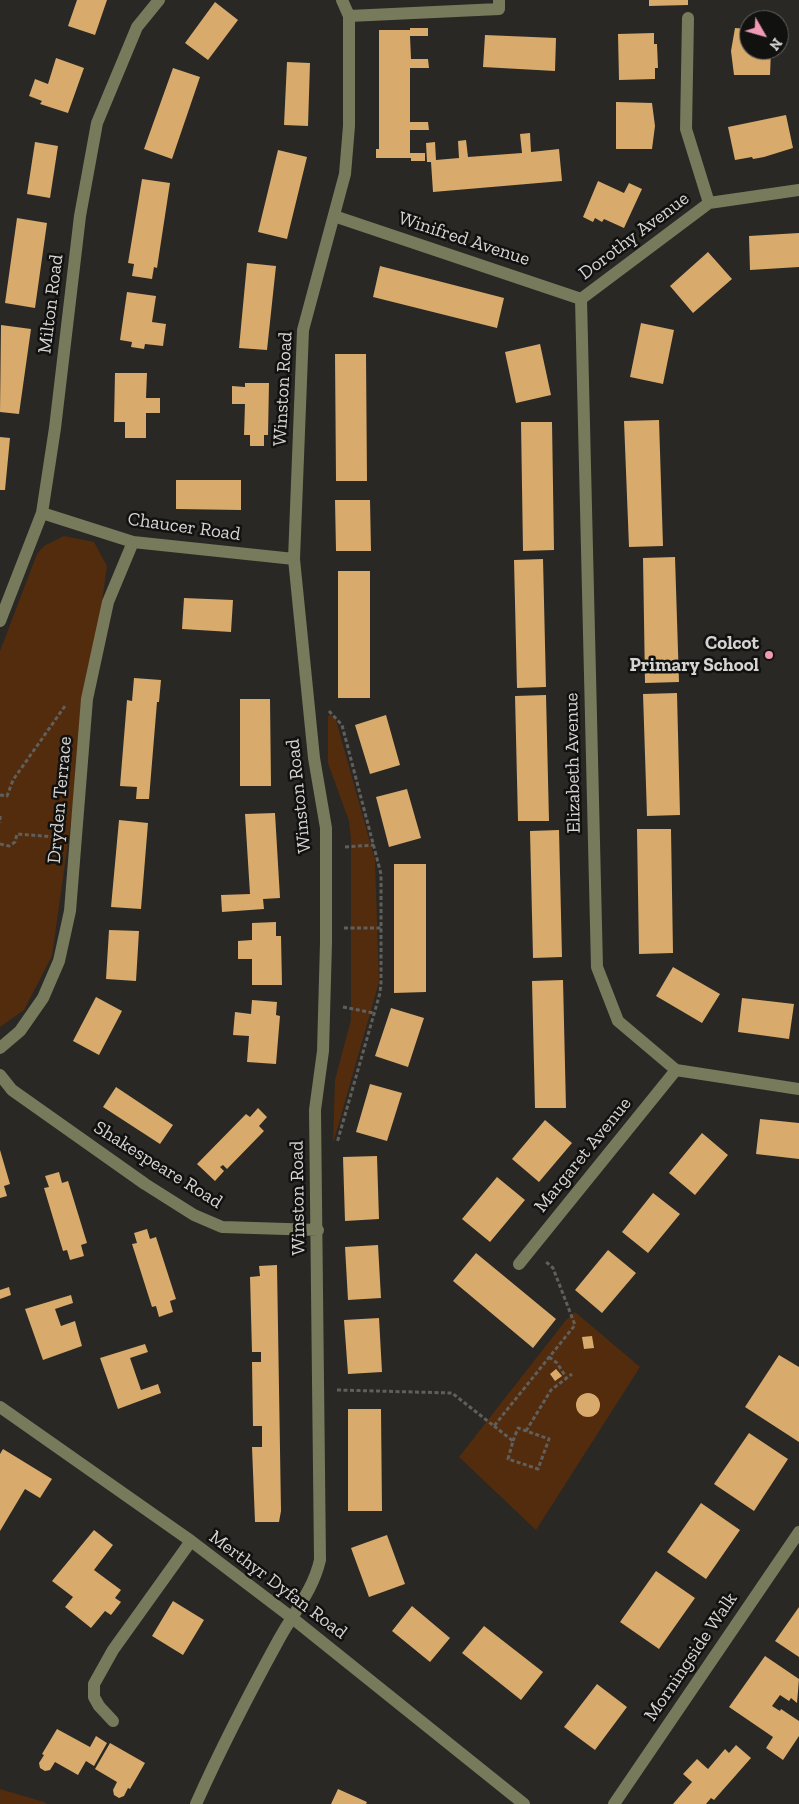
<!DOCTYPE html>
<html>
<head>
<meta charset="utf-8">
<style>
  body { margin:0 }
  #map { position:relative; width:799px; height:1804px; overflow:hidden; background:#292825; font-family:"Zilla Slab",serif }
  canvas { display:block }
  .north { position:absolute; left:739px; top:10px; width:50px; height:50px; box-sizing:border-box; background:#111110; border:1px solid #5f5f5e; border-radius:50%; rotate:128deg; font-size:14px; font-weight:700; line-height:20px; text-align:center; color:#d5d4d2 }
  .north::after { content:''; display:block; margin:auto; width:18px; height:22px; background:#f09ab5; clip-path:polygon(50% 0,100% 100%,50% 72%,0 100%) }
</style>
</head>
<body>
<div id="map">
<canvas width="799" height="1804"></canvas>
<div class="north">N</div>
</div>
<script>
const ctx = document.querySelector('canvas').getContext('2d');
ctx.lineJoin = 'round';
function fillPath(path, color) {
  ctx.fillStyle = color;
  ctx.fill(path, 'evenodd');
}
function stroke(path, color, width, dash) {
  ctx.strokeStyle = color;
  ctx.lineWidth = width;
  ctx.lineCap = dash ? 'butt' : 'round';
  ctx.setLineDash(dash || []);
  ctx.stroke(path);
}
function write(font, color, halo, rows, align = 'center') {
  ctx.font = font + ' "Zilla Slab",serif';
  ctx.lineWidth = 5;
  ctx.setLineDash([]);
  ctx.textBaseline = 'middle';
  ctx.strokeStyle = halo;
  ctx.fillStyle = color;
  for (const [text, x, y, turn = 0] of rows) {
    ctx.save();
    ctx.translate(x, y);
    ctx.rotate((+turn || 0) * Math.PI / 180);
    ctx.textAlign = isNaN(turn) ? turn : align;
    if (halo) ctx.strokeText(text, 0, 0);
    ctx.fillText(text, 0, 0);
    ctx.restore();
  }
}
fillPath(new Path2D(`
  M64 536 94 542 107 566 52 956 24 1010 0 1027V651L37 554 44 546Z
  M331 715 336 720 375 860 379 982 333 1144 335 1080 351 1020V840L349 821 328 763V716Z
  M575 1312 640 1367 536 1530 459 1457 566 1320Z
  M0 1789 44 1802 47 1804H0Z`), '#522c0c');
fillPath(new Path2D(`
  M77 0H107L95 35 68 26Z
  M649 0H688V5L649 6Z
  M215 2 238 20 208 60 185 43Z
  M410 28H428V36H410L411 59H428L429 68H410V122H428L429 130H410V153H425V161H411V158H376V149H379V30H410Z
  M735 28 749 29V50H771L770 75H734L731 51Z
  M654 33V44H657L658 68H655V79L619 80 618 34Z
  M485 35 556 38 555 71 483 67Z
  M56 58 84 68 68 113 40 104 42 101 29 96 35 79 48 84Z
  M287 62 310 63 308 126 284 125Z
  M173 68 200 77 172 159 144 149Z
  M616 102 652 103 655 126 652 149H616Z
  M786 115 793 148 764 157 753 159 752 157 735 160 728 127Z
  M530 133 531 152 559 149 562 181 433 192 431 162H427L426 143 435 142 436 160 459 158 458 141 466 140 468 157 522 153 520 134Z
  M35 142 58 146 50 198 27 194Z
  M278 150 307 157 287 239 258 232Z
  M142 179 170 183 157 268 154 267 152 279 132 276 134 264 128 263Z
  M598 181 624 193 629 183 642 189 624 228 604 219 602 222 595 218 593 222 583 217Z
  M17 218 47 223 35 308 5 303Z
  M799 233V267L750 270 749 236Z
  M708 252 732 279 693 313 670 286Z
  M247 263 276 266 267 350 239 348Z
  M380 266 504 298 497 328 373 297Z
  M127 292 156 296 152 322 166 324 163 346 145 344 144 349 131 347 132 342 120 340Z
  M641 323 674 330 663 384 630 377Z
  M1 325 31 329 19 414 0 412Z
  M540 344 551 395 516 403 505 352Z
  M335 354H366L367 481H336Z
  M115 373H147L146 398H160V413H146V438H125V422H114Z
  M245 383H269L268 435H264V446H250V435H244L245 404H232V386L245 387Z
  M659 420 663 546 629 547 624 421Z
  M521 422H552L554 550 523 551Z
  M0 437 10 438 5 490H0Z
  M176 480H241V510L176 509Z
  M335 500H370L371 551H336Z
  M675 557 679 682 645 683 643 558Z
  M543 559 546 687 517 688 514 560Z
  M338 571H370V698H338Z
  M184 598 233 600 231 632 182 629Z
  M134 678 161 680 159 702H157L149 799H136L137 787 120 786 127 700 132 701Z
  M677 693 680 815 647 816 643 694Z
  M546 695 549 821H518L515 696Z
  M240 699H270L271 786H240Z
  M386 715 400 765 370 774 355 725Z
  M407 789 421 838 389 847 376 797Z
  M275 813 280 898 263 899 264 909 222 912 221 895 250 894 245 814Z
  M119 820 148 823 141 909 111 907Z
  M637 829H671L673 953 639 954Z
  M559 830 562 957 533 958 530 831Z
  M394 864H426V992L394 993Z
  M276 922V936H281L282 985H252V959H238V941L252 940V923Z
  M109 930 139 931 136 981 106 979Z
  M673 967 720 994 702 1023 656 996Z
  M563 980 566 1108H535L532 981Z
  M96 997 122 1011 99 1055 73 1041Z
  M742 998 794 1004 789 1039 738 1032Z
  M252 1000 277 1002 276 1015 280 1016 276 1064 247 1062 249 1036 233 1035 235 1012 251 1014Z
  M391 1008 424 1018 408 1067 375 1056Z
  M370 1084 402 1093 387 1141 356 1132Z
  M116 1087 173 1125 160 1144 103 1107Z
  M258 1108 267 1117 259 1126 264 1131 227 1169 223 1165 220 1167 224 1171 215 1181 197 1164 246 1114 250 1117Z
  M760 1119 799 1123V1159L756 1154Z
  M545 1120 572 1143 539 1182 512 1159Z
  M702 1133 728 1155 695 1195 669 1173Z
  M0 1150 10 1184 4 1186 7 1196 0 1198Z
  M377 1156 379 1219 345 1221 343 1157Z
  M59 1172 62 1183 68 1181 87 1243 81 1245 84 1256 70 1260 67 1250 63 1251 44 1188 49 1187 45 1176Z
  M497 1177 525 1200 490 1242 462 1219Z
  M653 1193 680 1214 648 1253 622 1232Z
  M147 1229 150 1239 156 1237 176 1299 170 1301 173 1312 159 1317 156 1306 152 1307 132 1244 137 1243 134 1233Z
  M378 1245 381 1298 348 1300 345 1247Z
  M608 1250 636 1273 602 1313 575 1290Z
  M476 1253 556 1319 533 1348 453 1281Z
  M277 1265 281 1511 279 1522H255L252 1447H262V1426H253L252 1362H261V1352H252L250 1277 260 1276 259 1266Z
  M9 1287 11 1295 0 1299V1290Z
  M71 1295 73 1303 55 1309 61 1326 75 1321 82 1346 43 1360 25 1309Z
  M379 1318 382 1372 348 1374 344 1320Z
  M592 1336 594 1348 584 1349 582 1337Z
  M145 1344 148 1352 130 1358 141 1390 158 1384 161 1393 118 1409 100 1358Z
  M779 1355 799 1367V1442L745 1407Z
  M556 1369 562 1376 555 1381 550 1374Z
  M576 1405a12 12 0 1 1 24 0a12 12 0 1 1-24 0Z
  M348 1409H381L382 1511H348Z
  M749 1433 788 1459 754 1511 714 1484Z
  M3 1449 52 1479 40 1498 25 1489 0 1531V1454Z
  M701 1503 740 1530 706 1579 667 1552Z
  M94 1530 113 1545 94 1570 121 1590 115 1598 121 1602 111 1615 105 1611 91 1628 65 1607 73 1597 52 1581Z
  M387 1535 405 1584 369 1597 351 1548Z
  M656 1571 695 1598 659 1649 620 1622Z
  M173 1601 204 1620 183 1655 152 1636Z
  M412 1606 450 1638 430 1662 392 1631Z
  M799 1607V1657L775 1641Z
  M484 1626 543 1672 521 1700 462 1653Z
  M765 1656 799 1679 797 1703 791 1698 789 1701 780 1695 772 1706 780 1711 781 1709 799 1721V1736L783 1760 766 1748 773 1737 729 1707Z
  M597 1684 627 1707 595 1750 564 1727Z
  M57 1729 90 1747 96 1736 107 1743 94 1766 86 1761 78 1775 55 1762 50 1770 45 1771 40 1768 39 1763 44 1755 42 1754Z
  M110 1743 145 1763 130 1789 128 1788 124 1796 119 1798 114 1795 113 1790 117 1782 95 1769Z
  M736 1745 751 1758 714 1800 711 1798 706 1804H673L692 1782 683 1774 697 1759 708 1769 725 1749 729 1753Z
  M338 1789 367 1802 366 1804H331Z`), '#d8aa6b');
stroke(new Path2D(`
  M329 711 342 725 381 874V983L380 993 337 1143
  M0 795 7 796 13 780 65 706
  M0 816V823
  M0 844 9 846 15 842 17 834 56 837
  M345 847 374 845
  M344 928H381
  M343 1007 374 1013
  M549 1357 557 1363 566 1377
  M337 1390 452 1393 494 1426 575 1325 553 1268 545 1261
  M494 1426 513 1441 508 1459 538 1469 549 1439 518 1428 513 1441
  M526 1431 551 1390 572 1374`), '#605f5c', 3, [4, 2.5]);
stroke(new Path2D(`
  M349 16 499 9V0
  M688 18 686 129 709 203
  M334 216 581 299
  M581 299 597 967 618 1021 676 1070 799 1089
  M581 299 709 203 799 190
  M42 513 133 542 294 559
  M0 621 42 513 55 428 80 216 97 123 137 27 159 0
  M0 1048 20 1031 43 998 59 961 70 911 87 699 108 602 133 542
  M0 1075 12 1090 145 1184 194 1215 222 1227 318 1230
  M519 1264 676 1070
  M0 1407 191 1541 291 1617 524 1804
  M113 1721 99 1706 94 1697V1684L113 1650 191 1541
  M196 1804C221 1748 249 1694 278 1641 293 1613 313 1591 320 1560L315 1110 323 1051 326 943V828L314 758 294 559 303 330 345 174 349 126V16L342 0
  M614 1804 799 1532`), '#787a5c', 12);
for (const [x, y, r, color] of [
  [769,655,5,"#f09ab5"]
]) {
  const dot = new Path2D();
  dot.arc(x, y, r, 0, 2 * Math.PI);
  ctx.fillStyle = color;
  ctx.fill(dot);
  stroke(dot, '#111110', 2);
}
write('19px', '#d5d4d2', '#111110', [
  ["Dorothy Avenue",634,236,-37],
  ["Winifred Avenue",464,239,18],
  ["Milton Road",51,304,-83],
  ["Winston Road",283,389,-87],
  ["Chaucer Road",184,527,8],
  ["Elizabeth Avenue",573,763,-91],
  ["Winston Road",299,796,-96],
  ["Dryden Terrace",60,800,-85],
  ["Margaret Avenue",583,1155,-51],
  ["Shakespeare Road",158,1165,32],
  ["Winston Road",298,1198,-91],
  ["Merthyr Dyfan Road",278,1585,37],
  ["Morningside Walk",691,1657,-56]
]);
write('bold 19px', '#d5d4d2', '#111110', [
  ["Colcot",759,644],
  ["Primary School",759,666]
], 'right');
</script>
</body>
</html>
